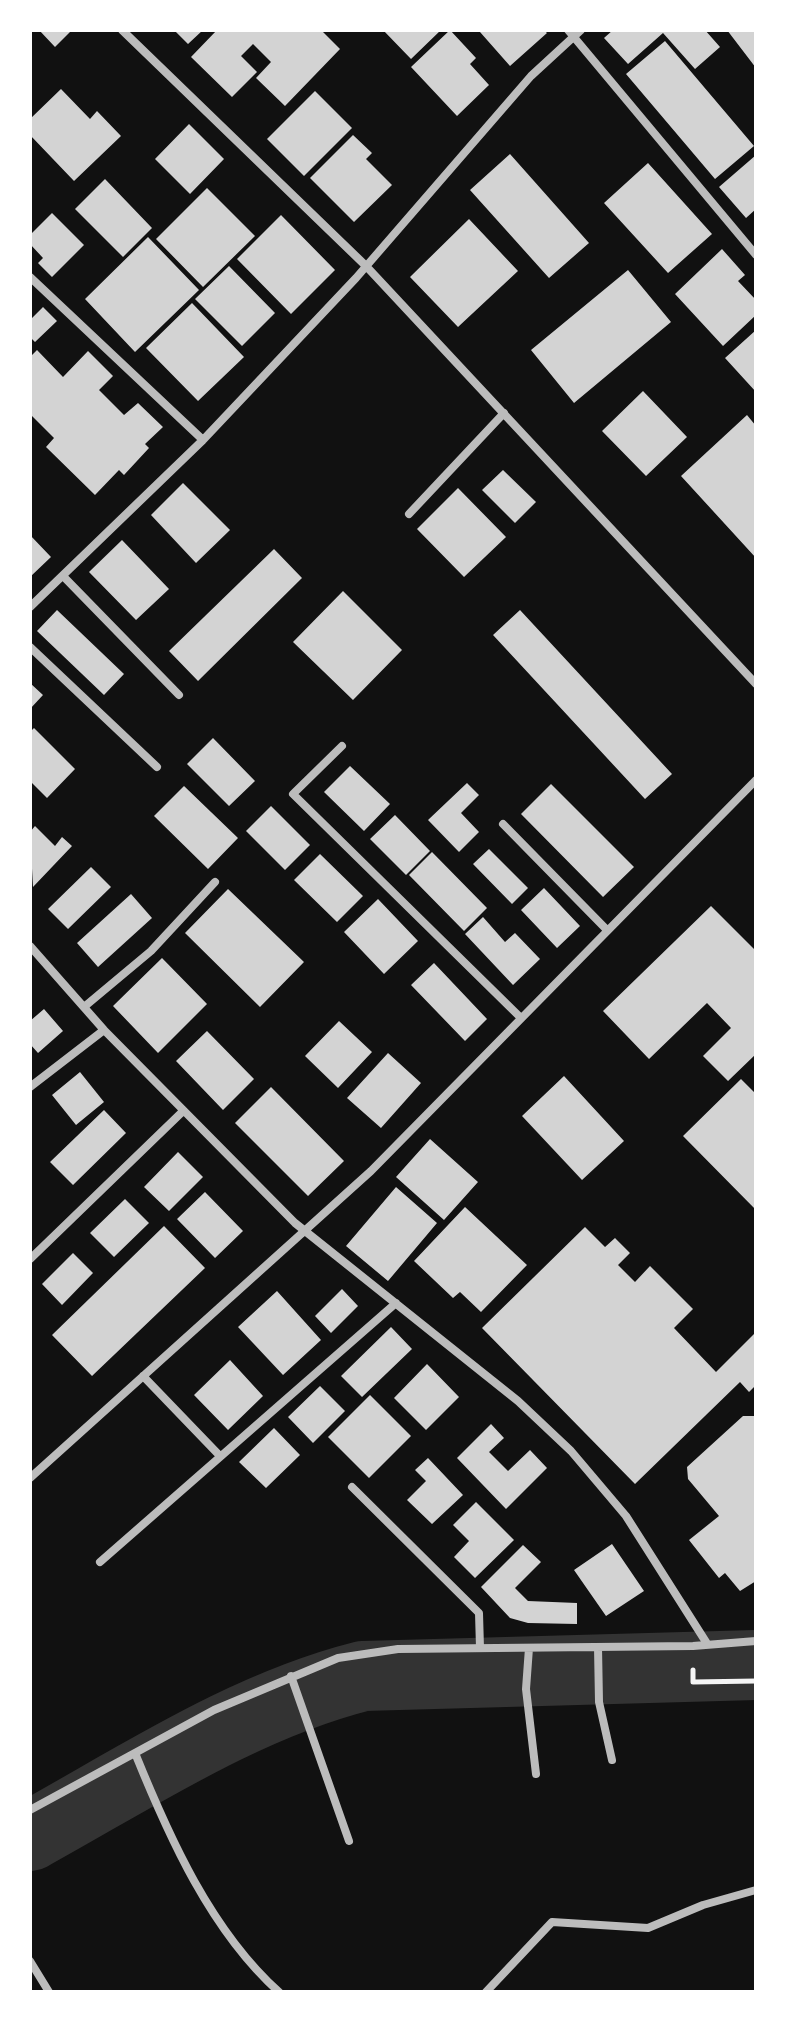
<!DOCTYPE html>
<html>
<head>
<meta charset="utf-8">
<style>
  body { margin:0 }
  #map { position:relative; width:786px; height:2022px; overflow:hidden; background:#111; font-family:Jost,sans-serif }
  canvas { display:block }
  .frame { position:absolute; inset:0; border:32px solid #fff; pointer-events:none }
</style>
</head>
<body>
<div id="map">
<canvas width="786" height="2022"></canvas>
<div class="frame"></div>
</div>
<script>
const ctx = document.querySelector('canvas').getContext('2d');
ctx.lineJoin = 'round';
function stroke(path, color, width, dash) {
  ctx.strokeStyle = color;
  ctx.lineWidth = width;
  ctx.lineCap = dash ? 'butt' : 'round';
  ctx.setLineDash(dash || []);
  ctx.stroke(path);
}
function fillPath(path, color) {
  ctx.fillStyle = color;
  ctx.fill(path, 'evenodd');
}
stroke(new Path2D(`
  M30 1836C137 1777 244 1706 363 1676L756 1665`), '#333', 70);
fillPath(new Path2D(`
  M39 30H72L55 47Z
  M174 30H203L188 44Z
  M217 30H321L340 49 285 106 256 78 271 62 253 44 241 56 257 72 232 97 191 57Z
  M383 30H441L411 59Z
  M450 30 476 58 470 64 489 85 457 116 411 67Z
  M483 30H544L547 33 510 66 480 32Z
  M613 30H705L720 47 695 69 663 33 628 64 604 38Z
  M727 30H756V68Z
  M665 41 754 146 715 179 626 74Z
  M61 89 90 119 97 111 121 136 74 181 30 135V119Z
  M315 91 352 128 304 176 267 139Z
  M189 124 224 159 190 194 155 159Z
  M353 135 372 153 366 159 392 185 354 222 310 178Z
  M510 154 589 243 549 278 470 190Z
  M756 155V209L746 218 719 187Z
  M648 163 712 234 668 273 604 203Z
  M105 179 152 228 123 257 75 209Z
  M207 188 255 236 203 287 156 239Z
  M52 213 84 245 52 277 38 263 43 258 30 244V235Z
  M281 215 335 270 291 314 237 259Z
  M469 219 518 271 458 327 410 277Z
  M148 237 199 290 135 352 85 299Z
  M722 249 745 275 738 281 756 300V315L723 346 675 294Z
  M229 266 275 313 242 346 195 299Z
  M628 270 671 322 574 403 531 350Z
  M192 303 244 357 198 401 146 348Z
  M43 307 57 321 35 342 30 337V320Z
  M756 330V392L725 358Z
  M37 350 63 377 88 351 113 376 99 390 124 415 138 403 163 427 145 444 149 448 124 475 119 470 95 495 46 447 54 438 30 414V357Z
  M643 391 687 437 646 476 602 431Z
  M747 415 756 426V558L681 476Z
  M503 470 536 502 515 523 482 490Z
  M183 483 230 530 196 563 151 515Z
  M458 488 506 537 464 577 417 529Z
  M30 535 51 557 30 577Z
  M122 540 169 589 136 620 89 572Z
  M274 549 302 578 198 681 169 651Z
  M343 591 402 650 353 700 293 642Z
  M57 610 124 674 104 695 37 631Z
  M520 610 672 774 645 799 493 635Z
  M30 683 43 695 30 709Z
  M34 728 75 769 47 798 30 781V732Z
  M213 738 255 781 229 806 187 764Z
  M350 766 390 804 364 831 324 792Z
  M467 783 479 795 461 813 479 832 459 852 428 820Z
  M551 784 634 867 603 897 521 814Z
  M184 786 238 838 208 869 154 816Z
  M271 806 310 845 285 870 246 831Z
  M395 815 430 851 406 875 370 839Z
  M35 826 55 846 62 837 72 846 33 887 30 832Z
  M489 849 528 888 512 904 473 864Z
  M432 852 487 908 464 931 409 875Z
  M320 854 363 896 337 922 294 880Z
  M91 867 111 887 68 929 48 909Z
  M544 888 580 926 557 948 521 910Z
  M228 889 304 962 260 1007 185 933Z
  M131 894 152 918 98 967 77 943Z
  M378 899 418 941 384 974 344 932Z
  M711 906 756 951V1054L728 1081 703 1056 731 1028 707 1003 649 1059 603 1011Z
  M483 917 505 942 515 933 540 959 513 985 465 934Z
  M162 958 207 1004 158 1053 113 1006Z
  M434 963 487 1019 465 1041 411 985Z
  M44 1009 63 1031 38 1053 30 1044V1021Z
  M339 1021 372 1052 338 1088 305 1056Z
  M207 1031 254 1079 223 1110 176 1061Z
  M388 1053 421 1083 381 1128 347 1098Z
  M80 1072 104 1102 76 1125 52 1095Z
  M564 1076 624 1141 582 1180 522 1116Z
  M741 1079 756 1094V1210L683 1136Z
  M271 1087 344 1161 308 1196 235 1123Z
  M104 1110 126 1133 73 1185 50 1162Z
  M430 1139 478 1182 444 1220 396 1177Z
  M178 1152 203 1177 169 1211 144 1187Z
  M396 1187 437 1223 388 1281 346 1246Z
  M205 1192 243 1231 215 1258 177 1219Z
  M125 1199 149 1223 114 1257 90 1233Z
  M465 1207 527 1265 481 1312 460 1292 453 1298 414 1261Z
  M164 1226 205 1268 92 1376 52 1335Z
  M585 1227 605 1247 615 1238 630 1253 618 1265 635 1282 650 1266 693 1309 674 1328 716 1372 756 1332V1385L749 1392 740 1382 635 1484 482 1328Z
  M73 1253 93 1273 62 1305 42 1284Z
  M342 1289 358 1306 331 1333 315 1316Z
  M277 1291 321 1340 283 1375 238 1327Z
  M391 1327 412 1349 362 1397 341 1376Z
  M230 1360 263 1396 228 1430 194 1395Z
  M427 1364 459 1397 426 1430 394 1398Z
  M320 1386 345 1411 313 1443 288 1417Z
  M370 1395 411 1436 369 1478 328 1437Z
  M743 1416H756V1581L740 1591 725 1573 719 1578 689 1540 719 1516 688 1479 687 1467Z
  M491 1424 504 1438 489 1452 508 1471 530 1450 547 1468 506 1509 457 1458Z
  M274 1428 300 1455 266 1488 239 1462Z
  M428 1458 463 1495 432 1524 407 1500 426 1481 415 1470Z
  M476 1502 514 1540 475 1578 454 1557 469 1541 453 1525Z
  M612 1544 644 1591 606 1616 574 1570Z
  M523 1545 541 1562 515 1588 528 1601 577 1603V1624L528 1623 510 1618 481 1587Z`), '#d3d3d3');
stroke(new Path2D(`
  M693 1670V1682L756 1681`), '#f5f5f5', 5);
stroke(new Path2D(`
  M122 30 366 266 756 684
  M568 30 756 255
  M30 277 203 440
  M409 514 504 413
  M63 576 179 695
  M30 607 203 440 356 278 531 76 581 30
  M30 647 157 767
  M342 746 293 794 521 1018
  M503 824 607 930
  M30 946 104 1030 295 1223 518 1401 571 1451 626 1516 706 1642
  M84 1007 151 951 215 882
  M30 1087 104 1030
  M30 1259 183 1111
  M143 1376 220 1456
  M30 1478 371 1171 756 780
  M352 1487 479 1613 480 1648
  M100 1562 396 1303
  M598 1647 599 1702 612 1760
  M529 1648 526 1689 536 1774
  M291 1676 349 1841
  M135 1753C169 1837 211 1931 279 1992
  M30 1810 214 1710 338 1658 398 1649 693 1646 756 1641
  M30 1961 49 1992
  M486 1992 552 1922 648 1928 703 1905 756 1890`), '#bcbcbc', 8);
</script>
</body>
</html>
